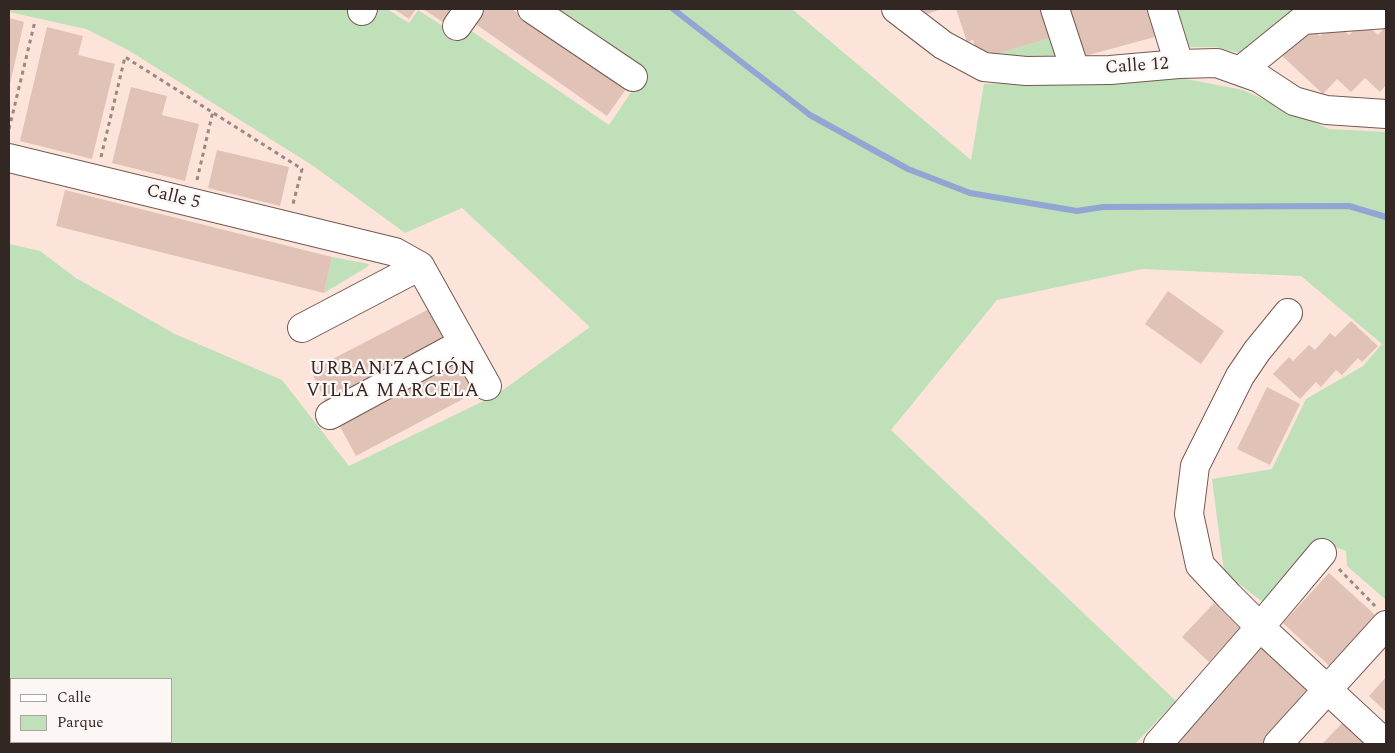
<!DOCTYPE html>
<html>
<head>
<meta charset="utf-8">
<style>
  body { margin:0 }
  #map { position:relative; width:1395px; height:753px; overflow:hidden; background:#fde4db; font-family:Spectral,serif }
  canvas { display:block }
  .frame { position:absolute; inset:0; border:10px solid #332723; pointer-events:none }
  .legend { position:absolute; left:10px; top:678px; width:162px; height:65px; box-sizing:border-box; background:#fcf6f4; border:1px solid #aca3a0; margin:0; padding:6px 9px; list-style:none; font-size:15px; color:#332723 }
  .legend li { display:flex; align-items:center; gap:10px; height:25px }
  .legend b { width:25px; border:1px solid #aca3a0 }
</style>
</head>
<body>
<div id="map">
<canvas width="1395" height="753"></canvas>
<div class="frame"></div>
<ul class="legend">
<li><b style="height:6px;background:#fff"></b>Calle</li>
<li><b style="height:14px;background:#bfe0b8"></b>Parque</li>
</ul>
</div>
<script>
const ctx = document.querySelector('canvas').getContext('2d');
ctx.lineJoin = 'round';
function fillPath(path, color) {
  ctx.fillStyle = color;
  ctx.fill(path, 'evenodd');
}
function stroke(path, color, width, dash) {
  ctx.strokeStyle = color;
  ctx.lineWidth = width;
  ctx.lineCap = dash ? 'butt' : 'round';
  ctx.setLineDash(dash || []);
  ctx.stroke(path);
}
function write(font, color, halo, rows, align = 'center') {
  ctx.font = font + ' Spectral,serif';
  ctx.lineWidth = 4.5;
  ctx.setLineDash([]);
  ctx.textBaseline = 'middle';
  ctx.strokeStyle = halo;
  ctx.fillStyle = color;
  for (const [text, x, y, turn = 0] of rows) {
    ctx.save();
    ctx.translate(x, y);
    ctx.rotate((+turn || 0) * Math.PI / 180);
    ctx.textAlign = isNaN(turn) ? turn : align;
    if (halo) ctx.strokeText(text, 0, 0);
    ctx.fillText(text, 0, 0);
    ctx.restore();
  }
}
fillPath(new Path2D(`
  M9 9H348L368 21 376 9H387L409 23 418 10 463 39 470 30 609 125 644 73 552 9H792L971 160 984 84 1181 78 1243 90 1329 129 1386 132V600L1347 566 1346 551 1327 544 1265 604 1224 572 1212 479 1272 469 1306 399 1363 366 1382 344 1301 276 1142 269 997 300 891 430 1176 701 1135 744H9V244L40 251 76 278 175 334 282 380 349 466 496 395 590 327 462 208 405 233 312 165 128 50 86 29 9 12ZM11 679H171V742H11Z
  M1171 9H1304L1244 54 1215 47H1182Z
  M1060 35 1059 57H997L992 55Z
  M332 257 369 264 367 267 324 293Z`), '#bfe0b8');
stroke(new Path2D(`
  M673 9 810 115 908 169 970 193 1077 211 1103 207 1349 206 1386 217`), '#91a6d2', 6);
fillPath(new Path2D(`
  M394 9H416L409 19Z
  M423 9H457L446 24Z
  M484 9H512L626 89 607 116 474 23Z
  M922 9H942L924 15Z
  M956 9H1045L1060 35 979 59 973 40 967 42Z
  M1068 9H1154L1162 35 1081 57Z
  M9 18 24 22 10 84H9Z
  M1363 21 1378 35 1386 26V85L1380 92 1365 78 1351 92 1337 79 1323 94 1278 52 1305 23 1320 36 1334 22 1349 35Z
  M47 27 83 36 78 55 115 64 92 159 20 141Z
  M131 87 167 96 162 115 199 124 185 181 112 163Z
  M217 150 289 167 280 206 208 188Z
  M65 190 332 257 324 293 56 226Z
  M1168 291 1224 331 1201 364 1145 324Z
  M433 307 450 339 327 405 310 369 319 366Z
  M1351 321 1378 346 1362 362 1358 358 1342 375 1336 370 1321 387 1316 382 1300 399 1273 374 1289 357 1293 361 1309 345 1315 350 1330 333 1335 337Z
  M461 358 478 391 356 456 338 423Z
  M1267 387 1300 404 1270 465 1237 449Z
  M1329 573 1384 623 1337 673 1283 623Z
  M1214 603 1240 628 1209 662 1182 637Z
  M1260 644 1314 694 1268 744H1167Z
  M1386 677V712L1369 696Z
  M1345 720 1371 744H1322Z`), '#e0c2b7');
const minor = new Path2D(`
  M532 9 633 77
  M896 9 943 45 984 67 1026 71 1110 70 1179 64 1217 63 1259 78 1294 101 1326 110 1386 114
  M1055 9 1075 70
  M1162 9 1179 64
  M362 11 363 9
  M457 26 469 9
  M1240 71 1303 20 1386 14
  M9 158 395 252 420 266 487 386
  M1288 313 1257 351 1240 376 1195 466 1189 514 1200 565 1229 596 1260 627 1386 744
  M302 328 420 266
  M330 415 463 343
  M1158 744 1260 627 1322 553
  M1278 744 1386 625`);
stroke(minor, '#745950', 30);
stroke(new Path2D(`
  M9 129 35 21
  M101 157 125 57 302 169 293 204
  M197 180 213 111
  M1339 569 1375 606`), '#9a8881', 3, [4, 4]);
stroke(minor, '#fff', 28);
write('18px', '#332723', '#fcf6f4', [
  ["Calle 12",1137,67,-4],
  ["Calle 5",173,198,14]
]);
ctx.letterSpacing = '1px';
write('19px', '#332723', '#fcf6f4', [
  ["URBANIZACIÓN",393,370],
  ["VILLA MARCELA",393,392]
]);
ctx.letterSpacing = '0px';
</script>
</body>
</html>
